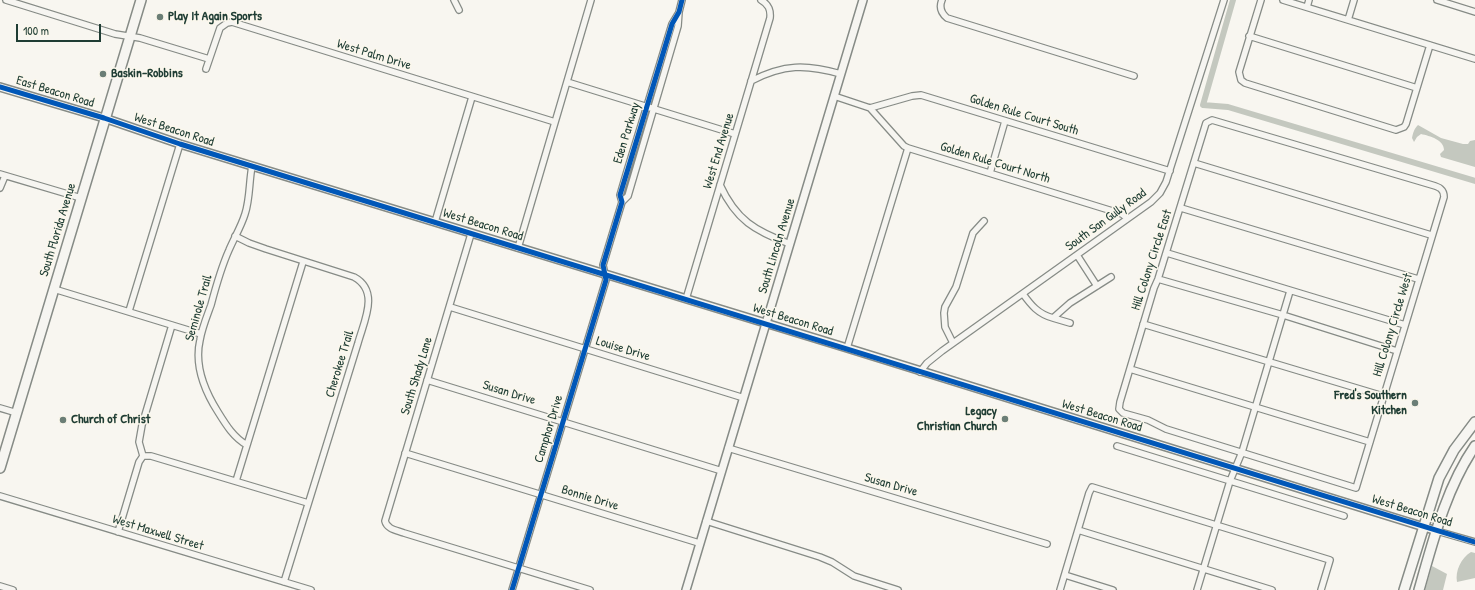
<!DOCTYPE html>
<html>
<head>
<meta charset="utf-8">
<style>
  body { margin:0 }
  #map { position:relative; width:1475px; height:590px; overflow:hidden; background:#f8f6f0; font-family:"Patrick Hand",sans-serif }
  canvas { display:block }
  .scale { position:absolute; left:16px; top:24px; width:85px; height:18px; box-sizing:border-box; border:2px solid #1f3d34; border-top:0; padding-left:5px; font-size:12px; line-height:14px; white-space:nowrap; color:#1f3d34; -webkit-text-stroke:3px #fbf7ec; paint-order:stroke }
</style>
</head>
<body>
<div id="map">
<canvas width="1475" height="590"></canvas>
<div class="scale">100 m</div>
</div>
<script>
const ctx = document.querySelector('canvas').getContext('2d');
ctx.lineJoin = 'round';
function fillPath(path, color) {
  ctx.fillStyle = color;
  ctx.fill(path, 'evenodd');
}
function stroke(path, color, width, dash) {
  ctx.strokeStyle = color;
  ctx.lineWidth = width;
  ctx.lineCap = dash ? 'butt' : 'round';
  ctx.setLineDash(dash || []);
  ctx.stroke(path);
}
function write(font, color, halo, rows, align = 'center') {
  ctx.font = font + ' "Patrick Hand",sans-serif';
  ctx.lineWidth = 3;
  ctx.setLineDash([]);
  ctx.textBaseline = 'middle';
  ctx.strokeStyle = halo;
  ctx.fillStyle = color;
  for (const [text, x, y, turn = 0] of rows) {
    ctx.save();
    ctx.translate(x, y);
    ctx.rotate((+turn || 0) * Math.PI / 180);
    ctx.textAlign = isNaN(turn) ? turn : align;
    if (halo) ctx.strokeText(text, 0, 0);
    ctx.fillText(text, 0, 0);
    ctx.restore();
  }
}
fillPath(new Path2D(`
  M1418 125 1441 138 1463 144H1468L1470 141 1475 140V167L1441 157 1440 154 1444 150C1444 140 1430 136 1421 134L1417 137 1414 142 1412 138C1413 133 1414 129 1418 125Z
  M1471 552 1475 553V578L1457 582C1455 571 1461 558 1471 552Z
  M1432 566 1447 574 1443 590H1425Z`), '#c4c8bf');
stroke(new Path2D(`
  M1233 0 1203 105 1228 107 1475 181`), '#c4c8bf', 6);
const minor = new Path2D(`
  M6 0 115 34 140 38 209 59
  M454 0 459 10
  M942 0C939 7 941 13 947 18L1134 76
  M1261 0 1239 72 1241 80 1245 83 1396 130 1404 127 1406 124 1430 45
  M1283 0 1475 59
  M1437 0 1475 12
  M1307 7 1309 0
  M1348 20 1354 0
  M1249 36 1417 88
  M206 69 220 28 227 23 232 22 555 122
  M751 81C784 64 806 64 841 74
  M567 82 735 134
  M834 96 870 108
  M870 108 912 96 921 95 1170 171
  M870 108 904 146 908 148 1122 214 1127 218
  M1212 120 1432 185C1439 187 1444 189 1444 197L1356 488 1166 429 1148 420 1123 413 1119 409 1120 402 1154 288 1158 279 1206 123Z
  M1194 163 1431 235
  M990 173 1005 121
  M0 174 81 198
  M720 185C736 220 755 231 790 244
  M0 188 5 176
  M622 202 620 195 627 171 672 24 678 14
  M1181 208 1418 279
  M435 222 472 97
  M471 234 385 521C387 529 396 530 404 533L590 590
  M235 236 249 243 266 249 354 277C380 291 364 321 358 343L284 582
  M518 248 591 0
  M1167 253 1405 325
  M1077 255 1097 286
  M1158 279 1283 315 1397 351
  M54 289 201 334
  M1023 294C1031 305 1038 314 1053 318L1070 303 1111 277
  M686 299 770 18C771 9 768 4 761 0
  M450 307 744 398
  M129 311 180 144
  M1053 318 1070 323
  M1143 324 1383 396
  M953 343 945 327 944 313 945 307 956 287 973 233 984 221
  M847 348 908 148
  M1130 369 1370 442
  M920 372 927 363 942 351 1151 202 1160 193 1166 182 1224 0
  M427 380 722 471
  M0 408 17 413
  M247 445C234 438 226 425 218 412 204 390 194 366 200 340 202 328 207 316 211 305 216 286 221 268 229 250 234 238 241 227 245 214 250 199 249 182 252 166
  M1117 446 1344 516
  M728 448 1047 544
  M405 453 699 543
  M143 456H151L308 503
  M143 456 139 442 142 425 172 325
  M236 481 303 262
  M0 496 311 590
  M706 521 820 557 832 562 854 576 898 590
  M1078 530 1272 590
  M1437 531 1475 542
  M118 532 139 462 143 456
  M1065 575 1113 590
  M0 586 13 590
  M512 590 606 280 603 265 622 202 628 196 678 26 679 12 682 0
  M1060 590 1089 493 1092 487 1330 560 1321 590
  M1197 590 1230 481 1242 452 1290 291`);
const tertiary = new Path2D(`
  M0 87 104 118 180 144 847 348 1437 531
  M686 590 863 0`);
const primary = new Path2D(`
  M0 468 141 0
  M1404 590 1439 478 1454 450 1475 422
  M1419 590C1433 541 1446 488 1475 446`);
stroke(minor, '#868b86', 8);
stroke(tertiary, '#868b86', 10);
stroke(primary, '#868b86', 12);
stroke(minor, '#f6f5f1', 5.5);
stroke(tertiary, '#f6f5f1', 7);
stroke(primary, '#f6f5f1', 9);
stroke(new Path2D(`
  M0 87 104 118 180 144 1475 542
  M512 590 606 280 603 265 622 202 620 195 672 24 679 12 682 0`), '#0057b8', 5);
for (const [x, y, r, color] of [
  [160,17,4,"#6b7e76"],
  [103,74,4,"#6b7e76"],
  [1415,403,4,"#6b7e76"],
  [1005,419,4,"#6b7e76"],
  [63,420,4,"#6b7e76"]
]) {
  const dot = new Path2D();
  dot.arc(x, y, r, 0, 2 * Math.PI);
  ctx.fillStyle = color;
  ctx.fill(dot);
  stroke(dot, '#fbf7ec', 1.5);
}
write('bold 13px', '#1f3d34', '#fbf7ec', [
  ["Play It Again Sports",168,17],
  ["Baskin-Robbins",111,74],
  ["Fred's Southern",1407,396,"right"],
  ["Kitchen",1407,411,"right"],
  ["Legacy",997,412,"right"],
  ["Christian Church",997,427,"right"],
  ["Church of Christ",71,420]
], 'left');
write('13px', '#1f3d34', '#fbf7ec', [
  ["West Palm Drive",374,55,17],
  ["East Beacon Road",55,92,17],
  ["Golden Rule Court South",1024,115,17],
  ["West Beacon Road",174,130,18],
  ["Eden Parkway",627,133,-73],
  ["West End Avenue",719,151,-73],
  ["Golden Rule Court North",995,163,17],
  ["South San Gully Road",1106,220,-36],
  ["West Beacon Road",483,225,17],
  ["South Florida Avenue",58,230,-73],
  ["South Lincoln Avenue",777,246,-73],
  ["Hill Colony Circle East",1152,260,-72],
  ["Seminole Trail",199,308,-74],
  ["West Beacon Road",793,320,17],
  ["Hill Colony Circle West",1393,325,-73],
  ["Louise Drive",623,349,17],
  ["Cherokee Trail",340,364,-73],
  ["South Shady Lane",417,376,-73],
  ["Susan Drive",509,393,17],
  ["West Beacon Road",1102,416,17],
  ["Camphor Drive",549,429,-73],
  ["Susan Drive",891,485,16],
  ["Bonnie Drive",590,498,17],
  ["West Beacon Road",1412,511,17],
  ["West Maxwell Street",158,533,17]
]);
</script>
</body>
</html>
